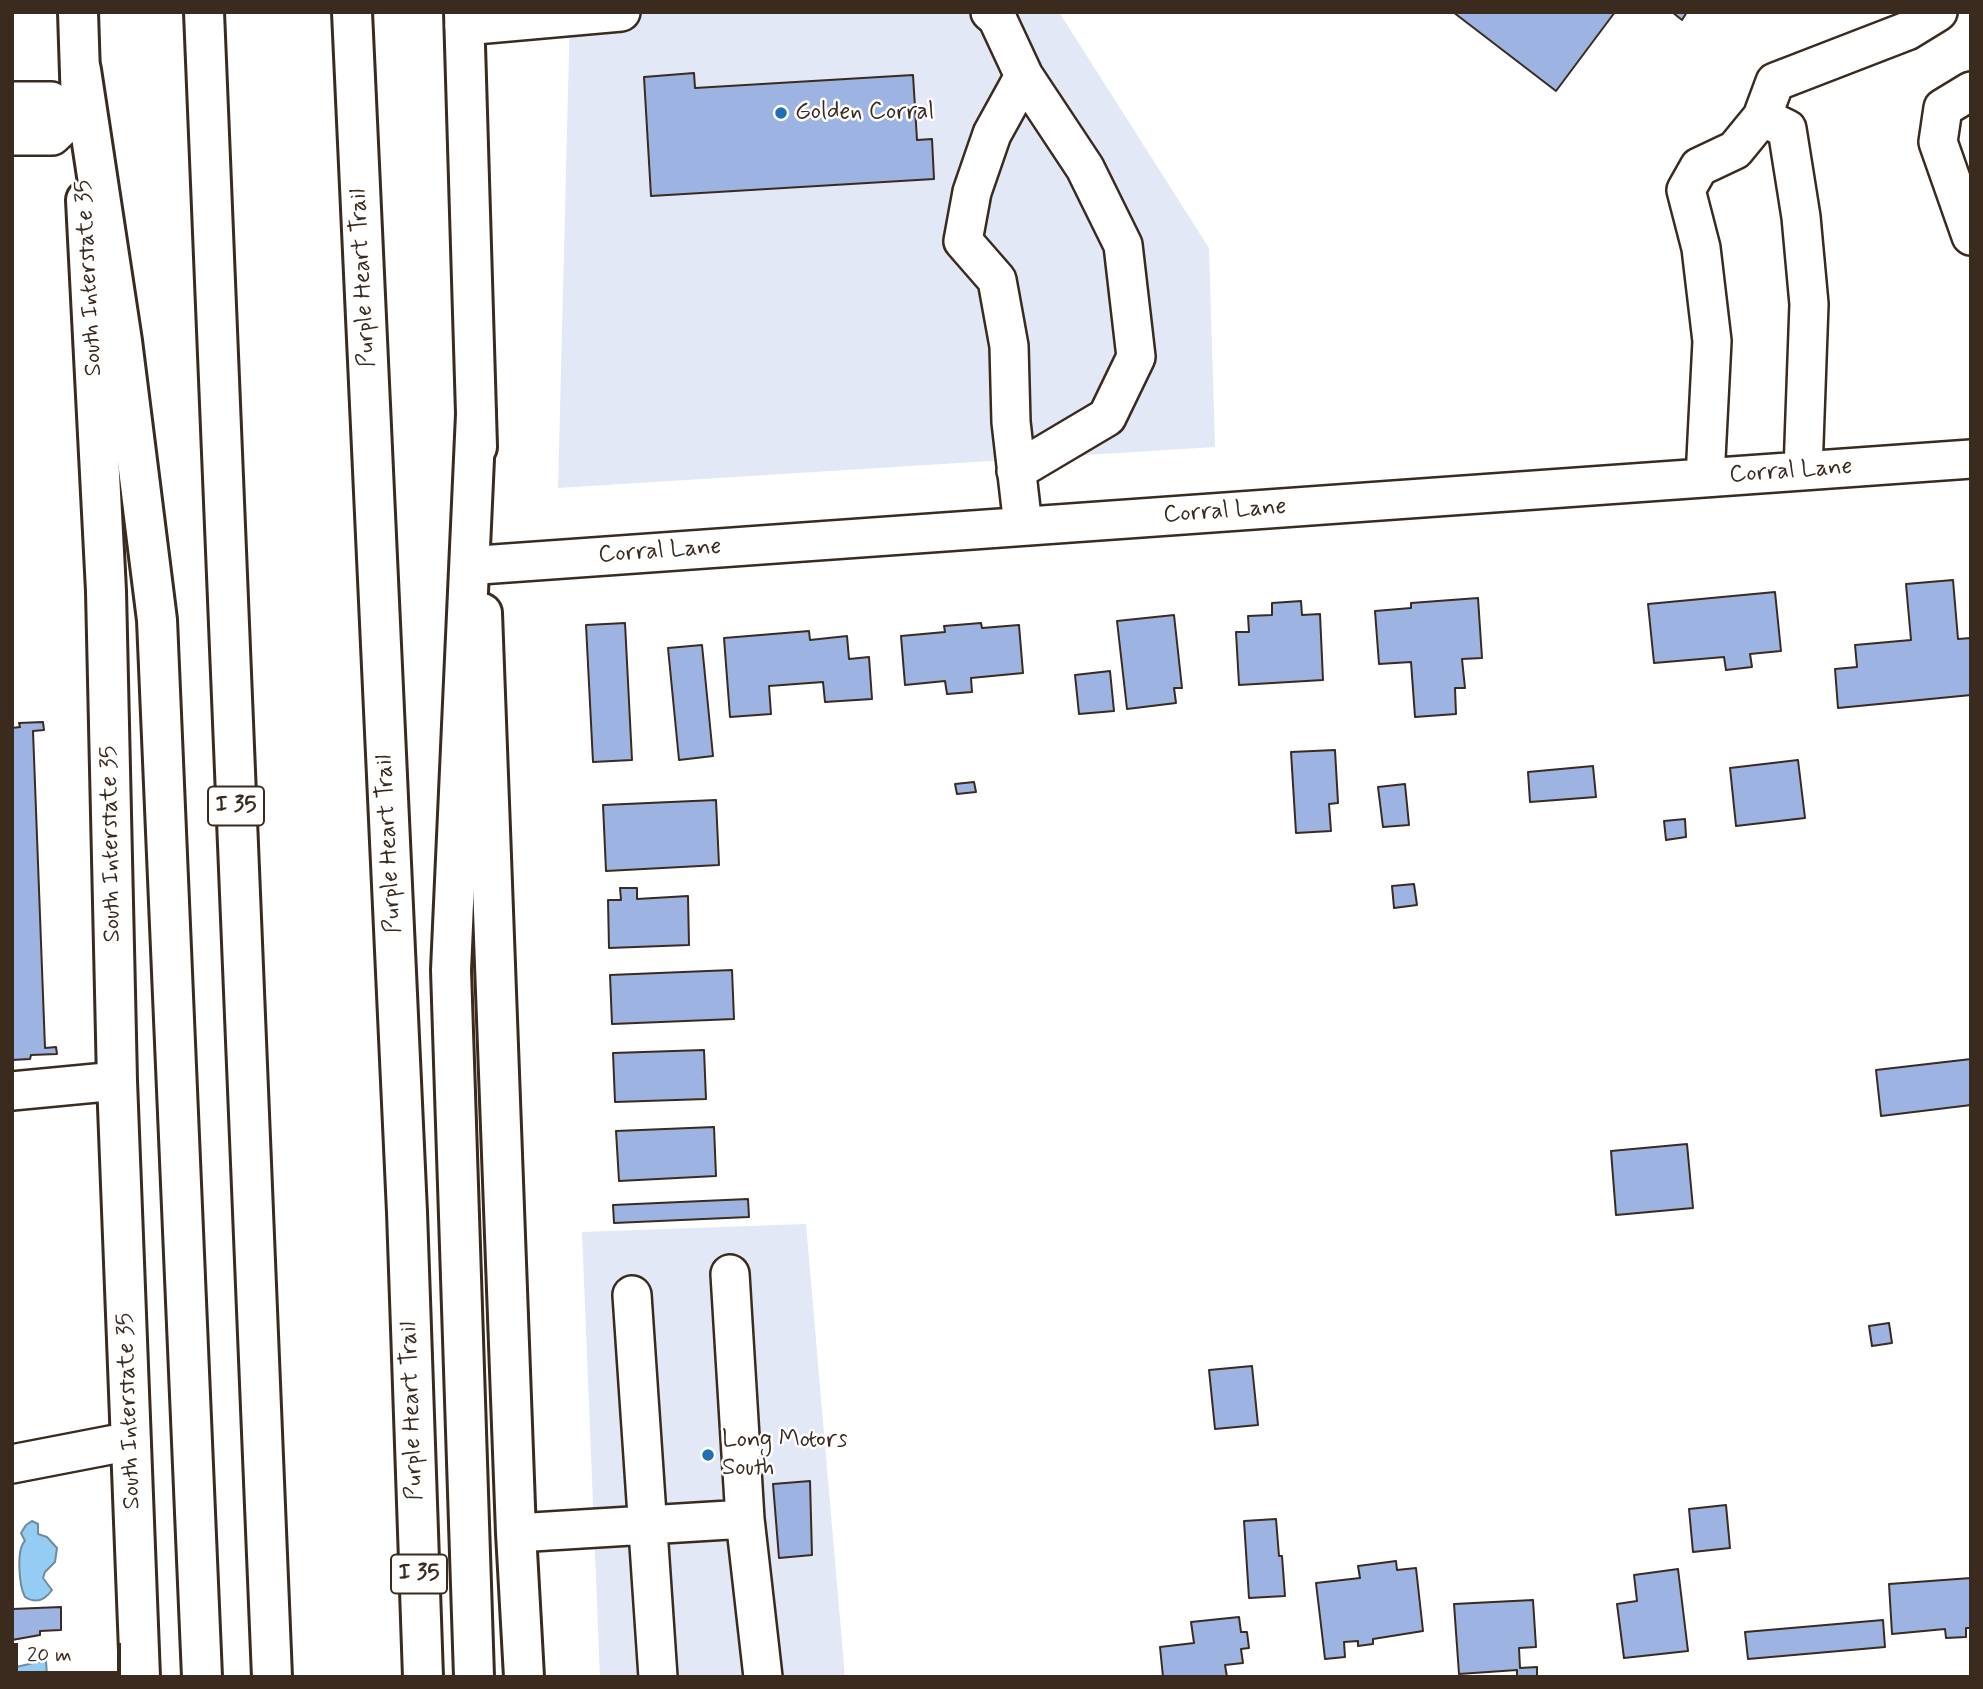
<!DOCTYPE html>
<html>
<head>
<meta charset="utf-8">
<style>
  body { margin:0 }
  #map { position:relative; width:1983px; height:1689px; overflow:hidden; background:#fff; font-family:Mynerve,sans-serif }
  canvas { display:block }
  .frame { position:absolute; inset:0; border:14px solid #3b2a1e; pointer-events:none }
  .scale { position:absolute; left:14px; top:1643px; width:107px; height:32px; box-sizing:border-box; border:4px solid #3b2a1e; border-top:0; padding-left:9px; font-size:21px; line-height:24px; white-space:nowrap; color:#3b2a1e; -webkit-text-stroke:5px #fff; paint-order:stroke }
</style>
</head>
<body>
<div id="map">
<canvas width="1983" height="1689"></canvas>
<div class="frame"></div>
<div class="scale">20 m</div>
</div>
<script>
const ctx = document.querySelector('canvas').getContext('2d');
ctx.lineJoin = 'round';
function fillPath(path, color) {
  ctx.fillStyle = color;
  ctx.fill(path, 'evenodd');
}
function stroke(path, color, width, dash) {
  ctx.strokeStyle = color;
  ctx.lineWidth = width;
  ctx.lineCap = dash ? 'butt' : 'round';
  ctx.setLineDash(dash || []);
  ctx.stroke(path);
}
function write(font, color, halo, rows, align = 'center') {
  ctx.font = font + ' Mynerve,sans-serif';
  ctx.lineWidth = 5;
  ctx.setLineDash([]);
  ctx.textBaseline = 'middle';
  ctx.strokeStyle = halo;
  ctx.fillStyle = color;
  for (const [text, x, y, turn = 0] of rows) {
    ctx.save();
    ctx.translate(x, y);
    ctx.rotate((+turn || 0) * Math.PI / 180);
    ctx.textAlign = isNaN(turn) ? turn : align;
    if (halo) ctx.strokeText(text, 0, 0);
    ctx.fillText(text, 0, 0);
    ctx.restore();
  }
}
fillPath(new Path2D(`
  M570 12H1059L1209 248 1215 447 558 488Z
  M806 1224 845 1677H600L582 1232Z`), '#e2e8f6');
const water = new Path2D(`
  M32 1521 38 1524V1534L47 1537 57 1548 55 1562 45 1572 43 1578 52 1590C45 1600 36 1604 25 1597 19 1586 16 1549 25 1541L21 1533 26 1525Z
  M46 1660 47 1677H12V1668Z`);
fillPath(water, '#94ccf3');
stroke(water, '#708b9e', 2);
const building = new Path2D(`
  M1453 12H1615L1556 91Z
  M1672 12H1687L1682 20Z
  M694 73 695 88 913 75 917 140 932 139 934 179 651 196 644 77Z
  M1953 580 1958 639 1971 638V695L1838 708 1835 669 1857 667 1855 645 1911 640 1906 584Z
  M1775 592 1781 651 1750 654 1752 667 1726 670 1724 657 1654 663 1648 604Z
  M1478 598 1482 658 1462 659 1465 688H1455L1456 714 1415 717 1411 662 1379 664 1375 611 1411 608V603Z
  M1301 601 1302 615 1320 614 1323 680 1239 685 1236 632H1249L1248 616 1272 615V603Z
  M1174 615 1182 688H1174L1176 703 1127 709 1117 621Z
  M625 623 632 760 593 762 586 625Z
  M981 623 982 628 1019 625 1023 673 971 678 972 692 947 694 945 681 905 685 901 636 945 632 944 626Z
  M809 631 810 640 847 636 849 659 869 657 872 699 825 702 823 682 769 686 771 714 730 717 724 638Z
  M702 645 713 756 679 760 668 648Z
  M1110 671 1114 711 1079 714 1075 675Z
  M43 722 44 730 33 731 45 1048 56 1047 57 1054 31 1055 30 1059 12 1060V728L20 727 19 723Z
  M1335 750 1338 803 1329 804 1331 831 1296 833 1291 752Z
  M1798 760 1805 818 1736 826 1730 768Z
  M1593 766 1596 797 1530 802 1528 772Z
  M974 782 976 792 957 794 955 784Z
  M1405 784 1409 825 1383 827 1378 787Z
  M716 800 719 865 606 871 603 805Z
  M1685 819 1686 837 1666 840 1664 821Z
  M1414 884 1417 905 1394 908 1392 886Z
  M620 888H637V899L688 896 689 945 609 948 608 900H621Z
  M732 970 734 1019 612 1024 610 975Z
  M704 1050 706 1099 615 1102 613 1053Z
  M1971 1059V1105L1881 1116 1876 1070Z
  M714 1127 716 1176 619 1181 616 1131Z
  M1687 1144 1693 1208 1616 1215 1611 1151Z
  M748 1199 749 1217 614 1223 613 1205Z
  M1889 1323 1892 1343 1872 1346 1869 1326Z
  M1252 1366 1258 1425 1215 1429 1209 1370Z
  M810 1481 812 1555 779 1558 773 1484Z
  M1726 1505 1730 1548 1693 1552 1689 1509Z
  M1276 1519 1279 1556H1282L1285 1596 1249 1598 1244 1521Z
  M1396 1561 1397 1570 1416 1568 1423 1631 1373 1639V1644L1358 1646V1641L1344 1642 1345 1657 1325 1659 1316 1583 1360 1578 1358 1566Z
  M1678 1569 1688 1651 1624 1658 1617 1604 1637 1601 1634 1575Z
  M1971 1578V1628H1966V1637L1946 1638 1945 1629 1892 1634 1889 1584Z
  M1533 1600 1536 1647 1519 1648 1520 1668 1537 1667V1677H1517V1670L1459 1674 1454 1604Z
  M61 1607V1630L40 1631V1635L12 1640V1609Z
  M1239 1617 1241 1632H1247L1249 1648 1241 1649 1243 1663 1225 1665 1227 1677H1163L1160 1647 1194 1643 1191 1622Z
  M1883 1620 1885 1647 1748 1659 1745 1632Z`);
fillPath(building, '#9db3e1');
stroke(building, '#3b2a1e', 2);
const minor = new Path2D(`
  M990 12 997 18 1024 76 992 134 972 192 963 241 997 280 1009 346 1011 422 1023 526
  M464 26 621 12
  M1971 91 1943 108 1938 142 1971 236
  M12 101H51L71 118
  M12 136H52L71 118 81 117
  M1016 471 1107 417 1136 357 1123 245 1085 168 1024 76
  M1803 471 1809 304 1801 217 1787 129 1762 117 1775 82 1907 31 1938 12
  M1705 478 1712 341 1701 248 1686 190 1699 167 1735 150 1762 117
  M480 565 1971 459
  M12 1091 117 1081
  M730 1274 745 1519
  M632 1295 658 1677
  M12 1464 131 1441
  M516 1533 745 1519 763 1677`);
const major = new Path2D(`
  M78 12 81 105
  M464 12 477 447
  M86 200 106 591 117 1081 140 1677
  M482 613 516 1533 524 1677`);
const highway = new Path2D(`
  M204 12 272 1677
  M352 12 407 1212 423 1677
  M81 70 122 341 157 620 202 1677
  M474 1677 451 970 476 414`);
stroke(minor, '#3b2a1e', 42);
stroke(major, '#3b2a1e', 44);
stroke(highway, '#3b2a1e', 44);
stroke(minor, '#fff', 37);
stroke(major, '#fff', 38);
stroke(highway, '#fff', 38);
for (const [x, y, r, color] of [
  [781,113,7,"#1f6fb2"],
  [708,1455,7,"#1f6fb2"]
]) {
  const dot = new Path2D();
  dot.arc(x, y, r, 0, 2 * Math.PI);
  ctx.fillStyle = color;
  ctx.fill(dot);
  stroke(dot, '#fff', 2.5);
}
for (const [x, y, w] of [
  [236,806,56],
  [419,1574,56]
]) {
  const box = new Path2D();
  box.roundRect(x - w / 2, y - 19.5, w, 39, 5);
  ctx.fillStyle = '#fff';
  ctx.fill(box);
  stroke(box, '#3b2a1e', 2);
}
write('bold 23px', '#3b2a1e', null, [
  ["I 35",236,806],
  ["I 35",419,1574]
]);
write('24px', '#3b2a1e', '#fff', [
  ["Golden Corral",795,113],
  ["Long Motors",722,1441],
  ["South",722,1469]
], 'left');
write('24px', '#3b2a1e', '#fff', [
  ["South Interstate 35",90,278,-93],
  ["Purple Heart Trail",364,278,-93],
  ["Corral Lane",1791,472,-4],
  ["Corral Lane",1225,512,-4],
  ["Corral Lane",660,552,-4],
  ["South Interstate 35",112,844,-91],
  ["Purple Heart Trail",390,844,-93],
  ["South Interstate 35",130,1411,-92],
  ["Purple Heart Trail",413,1411,-92]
]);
</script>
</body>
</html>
